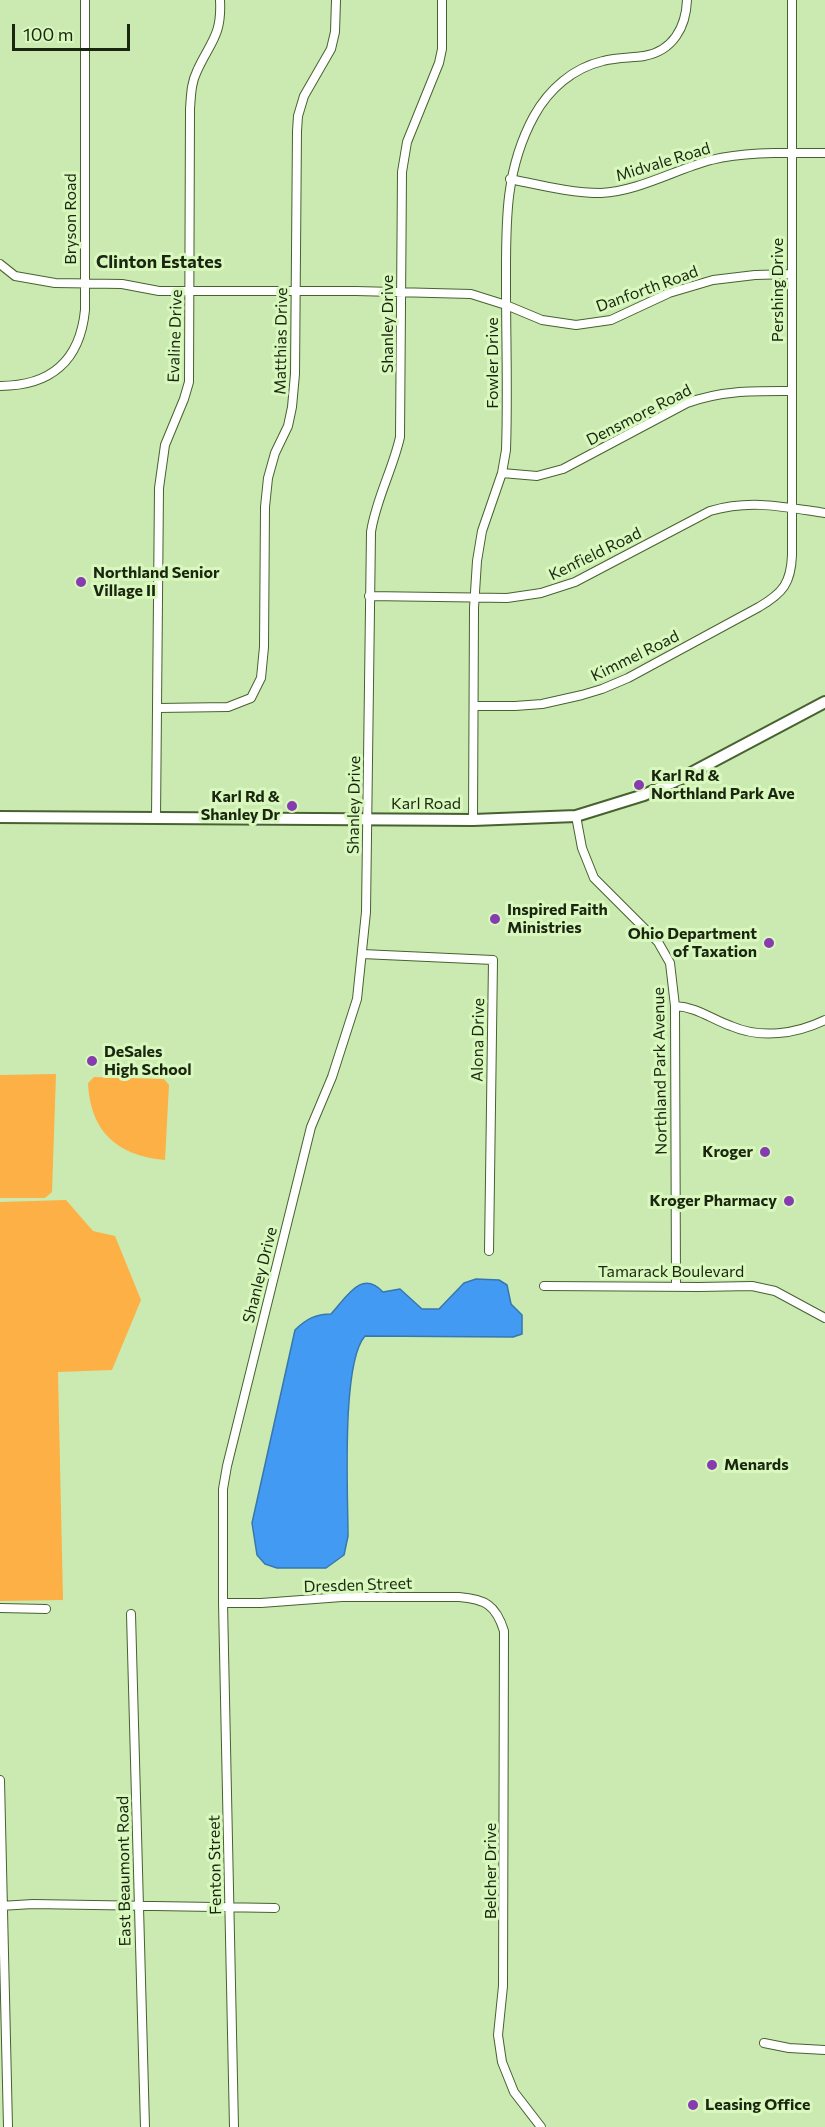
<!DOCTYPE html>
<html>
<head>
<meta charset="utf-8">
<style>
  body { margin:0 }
  #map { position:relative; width:825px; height:2127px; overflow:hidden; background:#cbeab1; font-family:Commissioner,sans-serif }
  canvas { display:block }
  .scale { position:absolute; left:12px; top:24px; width:118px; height:27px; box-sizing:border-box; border:3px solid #1b2611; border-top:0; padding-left:8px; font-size:18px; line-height:21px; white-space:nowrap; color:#1b2611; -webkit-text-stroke:4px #d8f8be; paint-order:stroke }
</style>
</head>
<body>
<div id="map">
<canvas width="825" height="2127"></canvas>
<div class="scale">100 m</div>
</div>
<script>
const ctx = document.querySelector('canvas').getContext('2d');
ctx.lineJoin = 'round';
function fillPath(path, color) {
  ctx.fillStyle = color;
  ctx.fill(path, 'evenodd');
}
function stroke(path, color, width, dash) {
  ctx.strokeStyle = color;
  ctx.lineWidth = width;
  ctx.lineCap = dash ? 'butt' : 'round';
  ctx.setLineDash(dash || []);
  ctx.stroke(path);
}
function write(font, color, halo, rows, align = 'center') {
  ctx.font = font + ' Commissioner,sans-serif';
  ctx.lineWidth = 6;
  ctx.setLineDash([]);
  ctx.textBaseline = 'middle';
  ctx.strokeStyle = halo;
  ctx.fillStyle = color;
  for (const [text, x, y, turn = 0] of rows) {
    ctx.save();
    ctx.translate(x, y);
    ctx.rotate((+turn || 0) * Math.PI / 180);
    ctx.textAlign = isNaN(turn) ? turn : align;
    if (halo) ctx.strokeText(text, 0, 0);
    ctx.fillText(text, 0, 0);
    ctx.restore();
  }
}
fillPath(new Path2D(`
  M56 1074 52 1192 45 1198H0V1075Z
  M94 1077 164 1079 169 1085 165 1160C117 1156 90 1131 88 1083Z
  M66 1200 93 1231 115 1236 141 1300 112 1370 58 1372 63 1600 0 1601V1202Z`), '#fdb045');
const water = new Path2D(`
  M476 1279 499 1280 507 1285 511 1304 522 1315V1334L513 1337 365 1336C341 1363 348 1495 348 1536L344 1555 326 1568H277L265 1564 257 1555 252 1523 295 1330C306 1319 316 1314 331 1314 347 1297 361 1269 383 1292L400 1289 422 1309H439L464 1283Z`);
fillPath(water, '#439af2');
stroke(water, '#3777ae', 1.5);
const street = new Path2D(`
  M510 179C540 185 571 193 601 193 639 191 674 170 711 160 748 151 787 153 825 153
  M0 264 15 276 55 283 122 284 159 291H356L471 294 506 305 542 320 576 325 611 320 669 293 713 280 755 275 792 274
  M0 386C51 386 80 361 85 310V0
  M502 473 537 476 563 469 687 403C722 390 755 391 792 391
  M369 596 507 598 541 593 575 582 710 511C751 499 784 507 825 513
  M474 706H515L542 704 582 695 602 689 628 678 759 607C783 593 791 583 792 555V0
  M158 708 228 707 251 698 261 678 264 647 265 507 268 478 275 453 288 426 292 407 295 374 297 131 298 116 304 96 331 49 335 32 336 0
  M576 816 582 848 594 878 658 942 670 963 675 1006 676 1286
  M156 818 159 488 165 445 184 399 189 382 190 109C191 96 191 83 197 71 210 42 222 36 220 0
  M473 820 474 608 477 561 482 531 502 473 506 450C508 395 506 340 506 285 506 225 504 171 534 116 549 89 573 68 603 61 617 57 631 58 644 56 673 51 686 27 687 0
  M362 954 493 960 489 1251
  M675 1006C697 1007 711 1019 731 1026 761 1039 796 1034 825 1020
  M544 1286 699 1287 752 1286 775 1291 825 1318
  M223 1603H261L342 1597H459C485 1599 496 1605 504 1631L503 1986 498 2035 502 2062 514 2092 541 2127
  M0 1608 46 1609
  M131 1614 145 2127
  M0 1780 8 2127
  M0 1906 33 1904 275 1908
  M764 2043 789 2048 825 2050
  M234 2127 223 1603V1489L227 1466 311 1127 332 1077 357 999 366 912 371 532C376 499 393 469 400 437L402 172 407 142 439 63 442 49V0`);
const secondary = new Path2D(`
  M0 817 473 820 576 816 644 795 678 780 825 702`);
stroke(street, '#47622f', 10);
stroke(secondary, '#47622f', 14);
stroke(street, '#fff', 8);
stroke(secondary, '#fff', 10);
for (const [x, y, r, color] of [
  [81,582,6,"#863cae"],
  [639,785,6,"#863cae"],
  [292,806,6,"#863cae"],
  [495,919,6,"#863cae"],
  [769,943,6,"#863cae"],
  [92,1061,6,"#863cae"],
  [765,1152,6,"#863cae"],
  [789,1201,6,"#863cae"],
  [712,1465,6,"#863cae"],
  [693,2105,6,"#863cae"]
]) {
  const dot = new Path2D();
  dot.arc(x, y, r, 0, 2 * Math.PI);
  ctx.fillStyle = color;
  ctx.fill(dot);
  stroke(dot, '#d8f8be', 2);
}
write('16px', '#1b2611', '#d8f8be', [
  ["Midvale Road",663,162,-17],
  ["Bryson Road",71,219,-90],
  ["Danforth Road",647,289,-20],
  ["Pershing Drive",778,290,-90],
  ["Shanley Drive",388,324,-90],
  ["Evaline Drive",175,336,-88],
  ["Matthias Drive",281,341,-89],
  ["Fowler Drive",493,363,-90],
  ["Densmore Road",639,415,-27],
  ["Kenfield Road",595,554,-26],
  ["Kimmel Road",635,656,-26],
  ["Karl Road",426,804],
  ["Shanley Drive",354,805,-89],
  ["Alona Drive",478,1040,-89],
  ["Northland Park Avenue",660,1071,-91],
  ["Tamarack Boulevard",671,1272],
  ["Shanley Drive",260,1275,-76],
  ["Dresden Street",358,1585,-2],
  ["Fenton Street",215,1865,-91],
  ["East Beaumont Road",124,1871,-91],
  ["Belcher Drive",491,1871,-90]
]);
write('bold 16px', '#1b2611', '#d8f8be', [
  ["Northland Senior",93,573],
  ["Village II",93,591],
  ["Karl Rd &",651,776],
  ["Northland Park Ave",651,794],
  ["Karl Rd &",280,797,"right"],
  ["Shanley Dr",280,815,"right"],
  ["Inspired Faith",507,910],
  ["Ministries",507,928],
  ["Ohio Department",757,934,"right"],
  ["of Taxation",757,952,"right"],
  ["DeSales",104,1052],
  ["High School",104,1070],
  ["Kroger",753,1152,"right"],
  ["Kroger Pharmacy",777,1201,"right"],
  ["Menards",724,1465],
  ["Leasing Office",705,2105]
], 'left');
write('bold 18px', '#1b2611', '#d8f8be', [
  ["Clinton Estates",159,262]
]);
</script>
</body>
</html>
